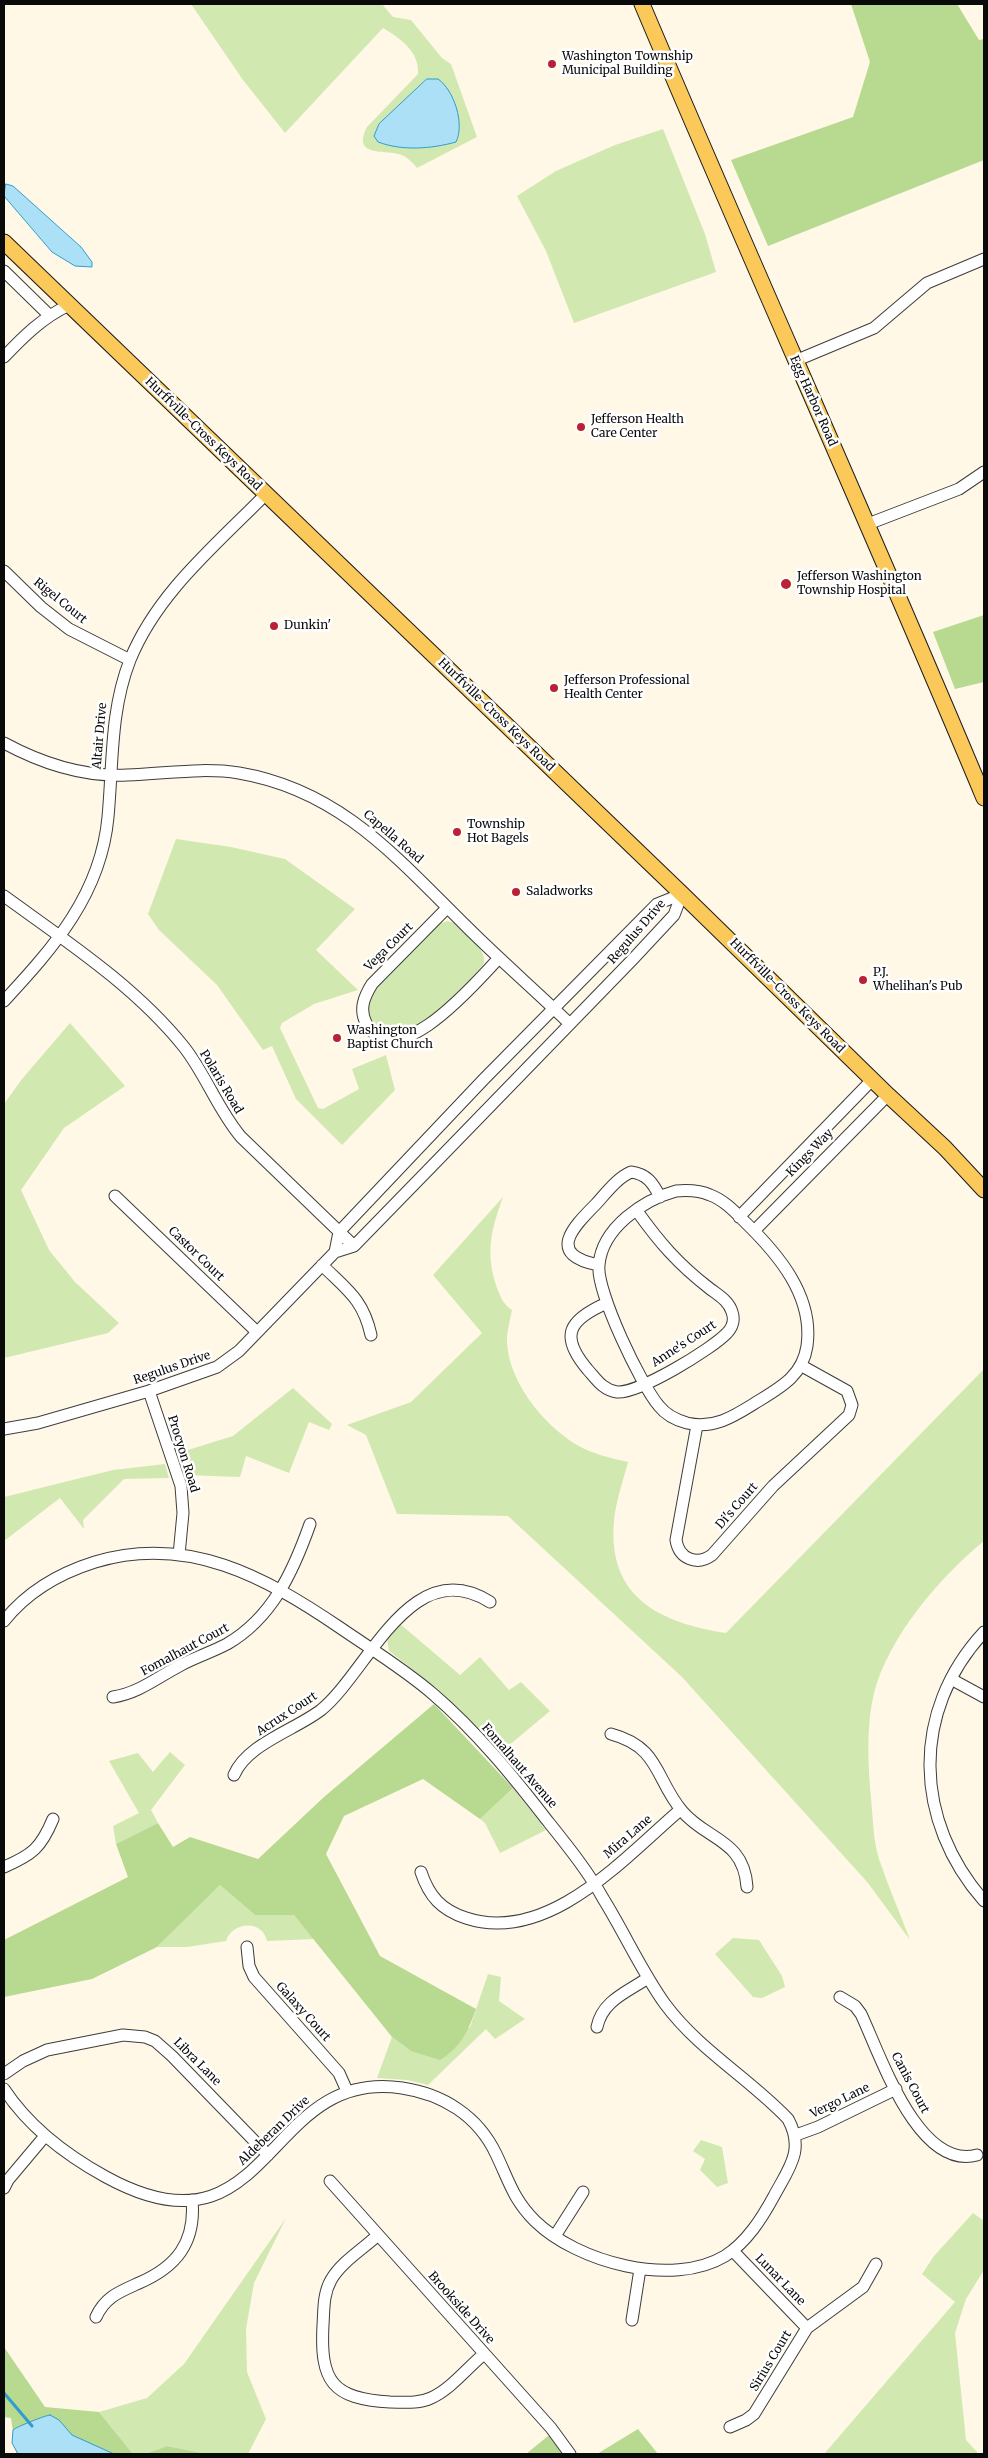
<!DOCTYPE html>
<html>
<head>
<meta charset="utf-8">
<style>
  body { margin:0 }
  #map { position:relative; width:988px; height:2458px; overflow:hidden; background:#fff8e6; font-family:Merriweather,serif }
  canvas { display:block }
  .frame { position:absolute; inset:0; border:5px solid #0a0a0a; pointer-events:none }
</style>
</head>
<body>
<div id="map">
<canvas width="988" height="2458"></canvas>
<div class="frame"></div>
</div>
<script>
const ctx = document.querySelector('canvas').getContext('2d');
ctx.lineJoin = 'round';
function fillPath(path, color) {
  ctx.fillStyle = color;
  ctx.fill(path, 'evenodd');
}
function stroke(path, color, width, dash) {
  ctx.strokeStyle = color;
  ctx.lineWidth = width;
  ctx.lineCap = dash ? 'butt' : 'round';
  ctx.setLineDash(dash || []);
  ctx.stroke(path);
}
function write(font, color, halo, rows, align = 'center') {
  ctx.font = font + ' Merriweather,serif';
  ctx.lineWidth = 5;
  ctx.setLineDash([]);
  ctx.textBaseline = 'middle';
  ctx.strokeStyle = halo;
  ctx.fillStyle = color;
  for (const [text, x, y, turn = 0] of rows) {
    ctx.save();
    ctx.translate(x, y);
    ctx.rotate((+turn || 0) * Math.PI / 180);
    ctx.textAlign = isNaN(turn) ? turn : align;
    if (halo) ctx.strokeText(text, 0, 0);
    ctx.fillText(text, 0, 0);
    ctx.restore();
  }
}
fillPath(new Path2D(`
  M191 4H382L393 17 411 20 442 58 451 64 477 137 417 168C413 163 408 158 402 155 386 149 351 158 367 127L418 74C420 52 400 38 383 28L285 133 243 80Z
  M663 129 705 234 716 272 574 323 546 251 517 196 556 171 615 145Z
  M176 839 231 847 285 859 355 909 316 950 358 990 314 1004 282 1023 280 1028 318 1108 323 1109 359 1089 352 1069 386 1055 395 1090 342 1145 296 1099 272 1046 263 1050 217 985 159 930 148 914Z
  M447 921C460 922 487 949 484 963 469 984 402 1055 375 1025 367 1017 367 1006 371 996 377 981 425 939 439 924Z
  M70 1023 125 1086 64 1128 21 1190 49 1250 75 1282 119 1323 108 1333 4 1358V1104L22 1079Z
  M503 1197C491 1230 485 1253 497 1288 501 1298 503 1304 512 1310 510 1319 508 1328 507 1336 505 1378 543 1425 577 1445 593 1454 610 1458 628 1462 623 1481 616 1501 614 1521 607 1598 661 1623 726 1633L984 1369V1541C940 1577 889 1636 874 1693 866 1726 868 1765 871 1798 873 1818 873 1840 879 1859 888 1886 900 1913 910 1940L868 1883 682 1677 508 1516 397 1514 366 1435 347 1425 411 1402 482 1333 433 1275Z
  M293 1388 332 1424 329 1430 309 1422 289 1473 246 1456 240 1477 185 1475 178 1453 233 1436Z
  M165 1464 169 1478 124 1479 83 1520 84 1529 60 1498 4 1541V1497L113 1470Z
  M399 1623 460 1675 480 1657 509 1690 521 1682 550 1711 501 1752 438 1689 389 1651 387 1638Z
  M170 1752 185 1765 151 1810 158 1823 116 1844 113 1826 139 1813 109 1761 138 1753 153 1772Z
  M513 1788 546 1830 500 1853 485 1823 480 1819Z
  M220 1885 255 1915H294L314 1939 267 1941C262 1919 232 1922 226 1941L187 1947H157Z
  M733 1938 759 1940 782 1976 785 1987 762 1998 753 1997 715 1954Z
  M488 1974 501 1977 499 2001 525 2019 495 2039 486 2029 428 2085 407 2080 377 2078 392 2037 411 2051 470 2027Z
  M701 2140 722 2147 728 2183 717 2187 700 2170 705 2159 693 2151Z
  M973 2213 984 2221V2270L966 2299 955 2333 966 2440 979 2454H824L955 2302 922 2274 934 2256Z
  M286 2218 254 2283 246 2329 247 2372 266 2419 248 2454H207L167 2446 145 2454H133L99 2412 147 2398 184 2364Z`), '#d2e8b1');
fillPath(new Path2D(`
  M851 4H957L979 40 984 39V160L768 246 731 160 853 117 870 62Z
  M984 615V682L955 689 933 632Z
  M434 1704 513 1788 480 1819 423 1779 344 1816 326 1854 380 1956 476 2009C468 2031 461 2047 440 2060L411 2051 392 2037 294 1915H255L220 1885 157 1947 92 1979 4 1997V1940L128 1877 116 1844 158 1823 173 1847 190 1837 258 1859 324 1797Z
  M4 2347 45 2407 99 2412 133 2454H19L16 2452 11 2418 4 2417Z
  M638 2429 658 2454H597Z
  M553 2432 569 2454H526Z
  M167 2446 207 2454H145Z`), '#b7d990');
const water = new Path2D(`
  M427 79H438C454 90 465 124 456 142 431 149 402 151 378 142L374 136 379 124Z
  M6 184 13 186 81 247 92 262V267L75 266 52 252 4 196Z
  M50 2415 59 2420 72 2435 114 2454H18L12 2443 13 2430C16 2427 46 2415 50 2415Z`);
fillPath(water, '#abe0f7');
stroke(water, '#319ccf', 1);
stroke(new Path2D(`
  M4 2393 32 2426`), '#319ccf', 3);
const minor = new Path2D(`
  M4 271 49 315
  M4 357C24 336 42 318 69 305
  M795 361 874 328 927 283 984 259
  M868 524 959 489 984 472
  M4 571 41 607 69 629 130 660
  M4 743C41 763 84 777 127 775 165 774 201 767 239 773 340 790 397 858 466 926 500 960 536 991 570 1024
  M4 896C66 941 135 986 184 1047 206 1075 218 1110 241 1137L354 1246
  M447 908 372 984C364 997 359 1009 366 1023 396 1078 477 981 499 958
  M4 1001C54 947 101 894 108 817 113 764 110 711 130 660 157 593 216 545 266 494
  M676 1191C688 1190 699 1190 710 1195 724 1200 735 1212 745 1222 778 1254 814 1296 807 1346 803 1374 783 1386 760 1400 737 1414 716 1430 687 1423 676 1420 666 1415 659 1406 641 1385 596 1291 599 1265 602 1228 643 1200 676 1191Z
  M115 1196 257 1332
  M739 1217 872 1080
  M754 1231 888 1095
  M335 1252 339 1232 484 1079 646 915 657 904 682 894
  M322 1265C347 1290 363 1299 371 1335
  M599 1265C546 1255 572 1228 596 1204 606 1193 617 1178 631 1172 647 1174 653 1183 660 1197
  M607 1303C568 1320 559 1336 588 1370 597 1380 603 1390 617 1392 638 1394 712 1349 727 1333 732 1328 735 1320 732 1312 729 1301 718 1295 709 1288 678 1264 659 1242 637 1211
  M149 1391 181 1486 183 1513 179 1555
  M697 1425 676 1540C679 1559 697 1566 712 1555L773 1486 849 1415 852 1405 847 1391 802 1366
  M4 1429 38 1423 149 1391 217 1367 239 1351 335 1252 354 1246 433 1165 633 959 674 915 682 894
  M4 1621C27 1592 60 1573 95 1562 188 1534 265 1577 339 1627 371 1649 404 1669 433 1694 476 1731 512 1775 546 1819 566 1844 588 1871 604 1900 625 1934 642 1972 665 2004 699 2050 749 2078 788 2119 805 2150 789 2168 774 2196 762 2218 747 2242 725 2256 672 2288 577 2262 535 2221 513 2199 509 2181 496 2154 478 2116 443 2094 402 2088 263 2067 272 2268 106 2177 66 2155 29 2127 4 2089
  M984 1632C910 1712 914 1821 984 1901
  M951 1679 984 1697
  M113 1697C139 1693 158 1677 181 1665 196 1657 212 1652 227 1644 272 1618 293 1572 310 1524
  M611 1734C660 1747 655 1779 682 1811 706 1840 744 1839 747 1887
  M234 1775C247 1744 295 1730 321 1710 368 1672 411 1552 490 1602
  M4 1867C32 1855 41 1848 53 1819
  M421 1872C429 1896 441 1910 466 1918 548 1945 624 1858 680 1810
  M247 1947 249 1966 254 1977 339 2073 347 2091
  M840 1997 855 2006 861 2014C880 2054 918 2171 977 2155
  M597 2027C602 2001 627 1992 648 1978
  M4 2074 23 2061 47 2050 123 2035 145 2037 155 2041 172 2056 268 2155
  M796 2135 818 2127 896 2089
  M330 2181 551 2428 570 2454
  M4 2188 8 2180 45 2136
  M378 2235C363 2249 341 2262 331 2280 323 2294 324 2310 323 2325 320 2381 332 2399 390 2402 403 2402 418 2404 431 2398 451 2389 467 2368 484 2354
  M555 2236 583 2192
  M733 2251 807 2328
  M96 2317C105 2297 119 2292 139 2283 176 2267 196 2243 192 2200
  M632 2320 640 2269
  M730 2427 746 2420 754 2414 807 2328 863 2287 876 2264`);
const major = new Path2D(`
  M642 4C754 269 873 532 984 798
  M4 242 682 894 888 1095 945 1148 984 1190`);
stroke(minor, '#3d3d3d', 13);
stroke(major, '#1b1b1b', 17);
stroke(minor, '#fff', 11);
stroke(major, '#fbc85a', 15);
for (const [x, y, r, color] of [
  [552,64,5,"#ba2134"],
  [581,427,5,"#ba2134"],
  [786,584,6,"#ba2134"],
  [274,626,5,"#ba2134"],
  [554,688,5,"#ba2134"],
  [457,832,5,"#ba2134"],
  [516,892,5,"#ba2134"],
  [863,980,5,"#ba2134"],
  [337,1038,5,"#ba2134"]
]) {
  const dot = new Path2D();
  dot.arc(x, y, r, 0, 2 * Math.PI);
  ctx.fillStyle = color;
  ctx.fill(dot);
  stroke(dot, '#fff', 2);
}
write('12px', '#0a0a0a', '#fff', [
  ["Washington Township",562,57],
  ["Municipal Building",562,71],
  ["Jefferson Health",591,420],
  ["Care Center",591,434],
  ["Jefferson Washington",797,577],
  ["Township Hospital",797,591],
  ["Dunkin'",284,626],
  ["Jefferson Professional",564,681],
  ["Health Center",564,695],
  ["Township",467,825],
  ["Hot Bagels",467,839],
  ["Saladworks",526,892],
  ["P.J.",873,973],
  ["Whelihan's Pub",873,987],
  ["Washington",347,1031],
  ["Baptist Church",347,1045]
], 'left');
write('12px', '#0a0a0a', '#fff', [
  ["Egg Harbor Road",813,401,66],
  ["Hurffville-Cross Keys Road",203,434,44],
  ["Rigel Court",60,601,39],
  ["Hurffville-Cross Keys Road",496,715,44],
  ["Altair Drive",100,736,-85],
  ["Capella Road",393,837,41],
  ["Regulus Drive",637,932,-49],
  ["Vega Court",389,947,-45],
  ["Hurffville-Cross Keys Road",787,996,45],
  ["Polaris Road",221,1082,59],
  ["Kings Way",810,1153,-46],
  ["Castor Court",196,1254,44],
  ["Anne's Court",684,1344,-33],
  ["Regulus Drive",172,1368,-19],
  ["Procyon Road",183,1454,73],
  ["Di's Court",737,1506,-49],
  ["Fomalhaut Court",185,1650,-28],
  ["Acrux Court",287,1714,-33],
  ["Fomalhaut Avenue",519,1766,49],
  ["Mira Lane",628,1837,-41],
  ["Galaxy Court",303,2012,48],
  ["Libra Lane",197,2062,45],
  ["Canis Court",910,2083,62],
  ["Vergo Lane",840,2101,-26],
  ["Aldeberan Drive",274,2131,-44],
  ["Lunar Lane",780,2280,46],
  ["Brookside Drive",461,2308,48],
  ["Sirius Court",771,2361,-59]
]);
</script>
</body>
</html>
